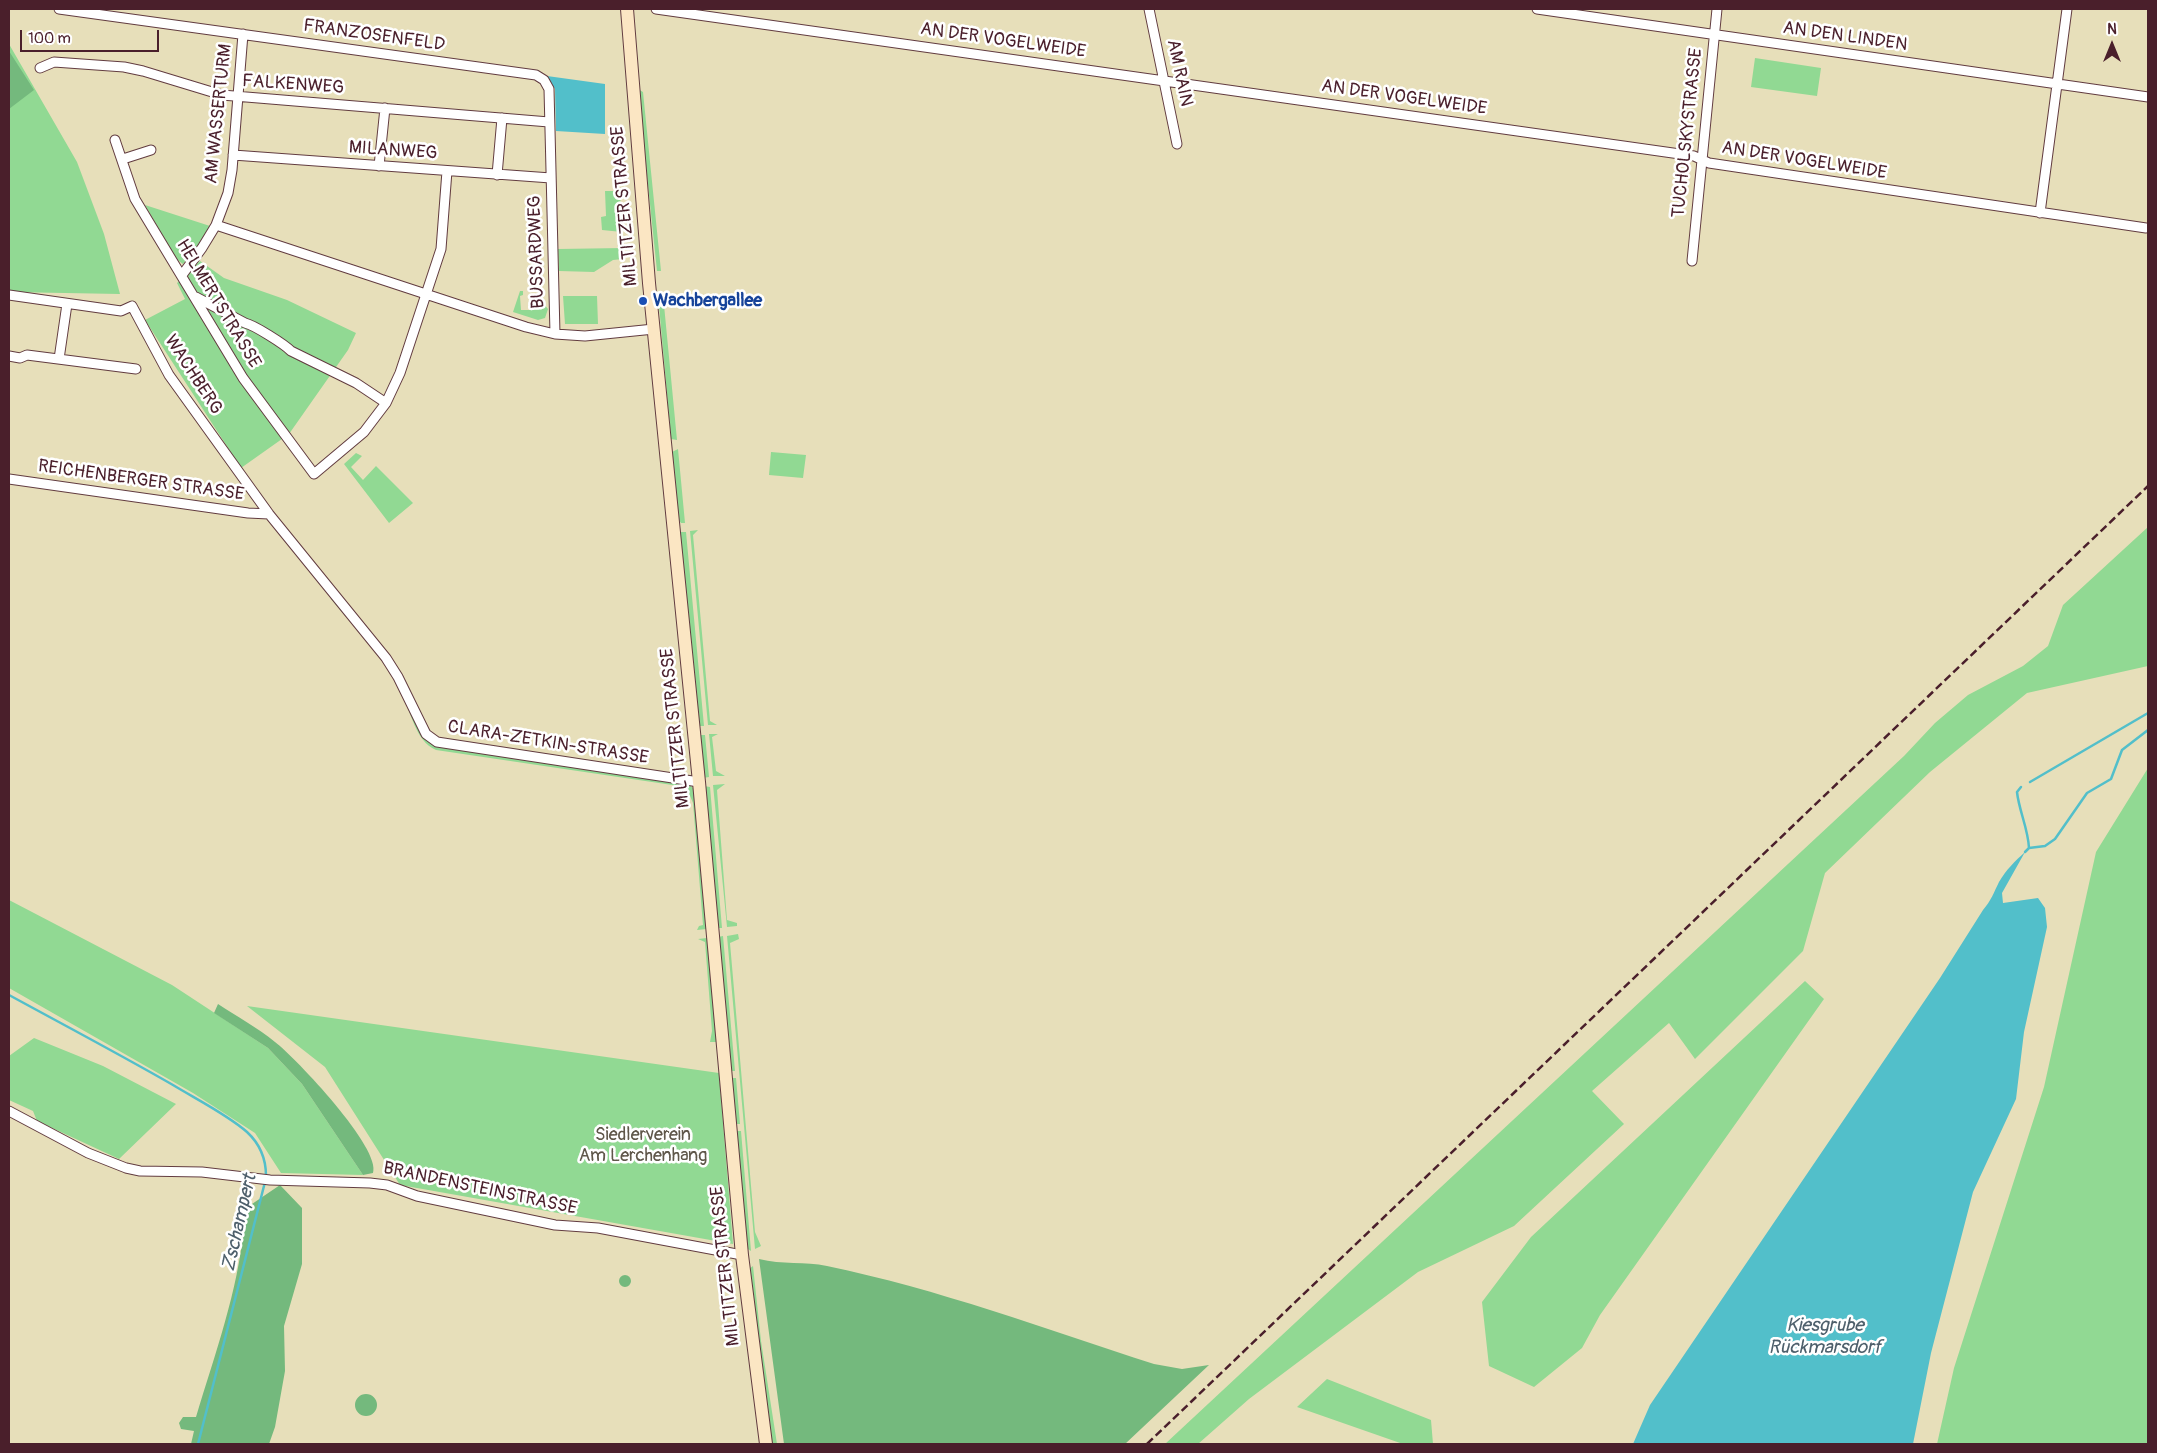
<!DOCTYPE html>
<html>
<head>
<meta charset="utf-8">
<style>
  body { margin:0 }
  #map { position:relative; width:2157px; height:1453px; overflow:hidden; background:#e7dfba; font-family:Pangolin,sans-serif }
  canvas { display:block }
  .frame { position:absolute; inset:0; border:10px solid #4a1f2b; pointer-events:none }
  .north { position:absolute; left:2087px; top:20px; width:50px; height:50px; -webkit-text-stroke:4px #fff; paint-order:stroke; rotate:0deg; font-size:14px; font-weight:700; line-height:20px; text-align:center; color:#4a1f2b }
  .north::after { content:''; display:block; margin:auto; width:18px; height:22px; background:#4a1f2b; clip-path:polygon(50% 0,100% 100%,50% 72%,0 100%) }
  .scale { position:absolute; left:20px; top:30px; width:139px; height:22px; box-sizing:border-box; border:2px solid #4a1f2b; border-top:0; padding-left:6px; font-size:15px; line-height:18px; white-space:nowrap; color:#4a1f2b; -webkit-text-stroke:4px #fff; paint-order:stroke }
</style>
</head>
<body>
<div id="map">
<canvas width="2157" height="1453"></canvas>
<div class="frame"></div>
<div class="north">N</div>
<div class="scale">100 m</div>
</div>
<script>
const ctx = document.querySelector('canvas').getContext('2d');
ctx.lineJoin = 'round';
function fillPath(path, color) {
  ctx.fillStyle = color;
  ctx.fill(path, 'evenodd');
}
function stroke(path, color, width, dash) {
  ctx.strokeStyle = color;
  ctx.lineWidth = width;
  ctx.lineCap = dash ? 'butt' : 'round';
  ctx.setLineDash(dash || []);
  ctx.stroke(path);
}
function write(font, color, halo, rows, align = 'center') {
  ctx.font = font + ' Pangolin,sans-serif';
  ctx.lineWidth = 5;
  ctx.setLineDash([]);
  ctx.textBaseline = 'middle';
  ctx.strokeStyle = halo;
  ctx.fillStyle = color;
  for (const [text, x, y, turn = 0] of rows) {
    ctx.save();
    ctx.translate(x, y);
    ctx.rotate((+turn || 0) * Math.PI / 180);
    ctx.textAlign = isNaN(turn) ? turn : align;
    if (halo) ctx.strokeText(text, 0, 0);
    ctx.fillText(text, 0, 0);
    ctx.restore();
  }
}
fillPath(new Path2D(`
  M9 44 77 162 104 234 120 294 9 292Z
  M1755 58 1821 68 1817 96 1751 87Z
  M638 89 643 92 661 271H657Z
  M605 191H620L622 232 602 230 601 217 606 216Z
  M145 205 210 226 195 250 183 264 176 259Z
  M623 248V259L613 260 594 272 559 271 558 249Z
  M200 261 224 278 287 300 356 333 348 350 289 434 241 468 145 320 185 299 177 283Z
  M520 291H523V295L520 296 521 310H532V305L528 303H543L548 309 545 318 538 320 513 312Z
  M563 296H597L598 324H565Z
  M659 305H664L677 440 671 439Z
  M678 449 685 523H681L679 520 672 452Z
  M771 452 806 455 803 478 769 475Z
  M356 453 362 456 351 467 363 480 376 466 413 503 389 523 344 464Z
  M2148 527V666L2027 693 1930 772 1825 873 1803 951 1695 1059 1669 1023 1592 1091 1624 1124 1514 1226 1418 1272 1249 1399 1198 1444H1165L1904 756 1935 723 1968 695 2023 666 2048 646 2063 605Z
  M698 530 693 535 710 721 717 725H708L690 531Z
  M681 532H686L704 726H699L680 533Z
  M331 599H335L396 678 424 736 691 786 694 789 707 929 697 930 699 926 703 925 693 803 688 791 679 786 436 750C415 741 411 711 401 692 384 658 355 628 331 599Z
  M709 734H718L712 737 716 771 725 776H713Z
  M700 735H705L709 777 703 778Z
  M2148 768V1444H1937L1954 1368 2044 1087 2096 852Z
  M725 784 717 790 727 920 737 923V926L727 927 713 785Z
  M704 786 710 787 722 928H717Z
  M9 900 172 985 268 1048 302 1084 363 1175 281 1173 255 1133 193 1093 9 988Z
  M738 934 739 939 730 943 755 1232 761 1246 755 1249 727 936Z
  M723 936 735 1071H730L718 937Z
  M707 938 708 940 717 1042H710L712 1031 705 942 698 939Z
  M1805 981 1824 999 1600 1315 1582 1348 1534 1387 1489 1366 1482 1302 1531 1237Z
  M247 1006 719 1073 733 1244 400 1185 325 1067Z
  M34 1038 103 1066 176 1104 119 1159 37 1121 33 1111 9 1100V1056Z
  M730 1078H736L740 1124H734Z
  M734 1131H741L751 1251 748 1249Z
  M753 1266 761 1341 777 1444H771L749 1269Z
  M1327 1379 1431 1420 1433 1444H1403L1297 1407Z`), '#91d993');
fillPath(new Path2D(`
  M9 51 34 90 9 109Z
  M218 1004C236 1016 258 1028 275 1042 296 1058 382 1149 373 1173L363 1175 302 1084 268 1048 214 1013Z
  M280 1185 302 1208V1264L284 1326 285 1371 275 1427 269 1444H191L194 1431 181 1429 179 1423 183 1417H196C215 1354 238 1291 244 1226L237 1217 252 1204Z
  M759 1259C782 1265 805 1261 827 1266 938 1289 1046 1329 1154 1364L1182 1369 1209 1365 1125 1444H784Z
  M619 1281a6 6 0 1 1 12 0a6 6 0 1 1-12 0Z
  M355 1405a11 11 0 1 1 22 0a11 11 0 1 1-22 0Z`), '#74b97d');
fillPath(new Path2D(`
  M547 76 605 84V134L556 131 555 89Z
  M2025 852 2002 893 2003 903 2038 898 2045 908 2047 927 2024 1032 2016 1099 1973 1192 1931 1353 1913 1444H1633L1650 1405 1940 978 1983 910C1991 901 1994 892 1999 882 2006 870 2015 861 2025 852Z`), '#52bfca');
stroke(new Path2D(`
  M2030 782 2148 713
  M2021 787 2017 792C2019 811 2028 828 2029 848
  M2025 852 2029 848 2045 846 2055 839 2087 793 2111 779 2122 750 2148 730
  M9 995C64 1025 119 1054 173 1085 196 1099 228 1115 247 1132 260 1144 266 1160 266 1176
  M198 1444 265 1182`), '#52bfca', 2.5);
const street = new Path2D(`
  M59 9 536 75 544 80 549 89 555 334 585 336 654 329
  M656 9 1694 156 1709 163 2146 228
  M1149 9 1177 144
  M1537 9 2148 97
  M40 68 54 62 124 67 143 71 222 95 549 122
  M115 140 135 199 243 378 314 474 364 432 386 403 400 373 441 249 447 171
  M233 155 551 178
  M123 159 151 150
  M379 166 385 108
  M497 175 502 118
  M2040 213 2067 9
  M216 225 526 327 555 334
  M1692 261 1717 9
  M182 275 202 248 216 225 228 193 232 170 243 34
  M9 295 121 311 132 306 169 375 269 514 386 658 398 677 426 734 437 742 699 782
  M196 297 245 323C254 325 284 344 291 351L356 383 386 403
  M9 356 20 358 27 355 136 369
  M59 359 67 304
  M9 479 248 513 269 514
  M9 1111 88 1153 126 1168 140 1171 202 1172 270 1180 370 1183 387 1185 417 1196 555 1225 598 1228 742 1255`);
const secondary = new Path2D(`
  M627 9 649 283 699 782 742 1255 766 1444`);
stroke(street, '#623c40', 11);
stroke(secondary, '#623c40', 14);
stroke(street, '#fff', 9);
stroke(secondary, '#fbe6c3', 12);
stroke(new Path2D(`
  M1147 1444 2148 486`), '#4a1f2b', 2.5, [8, 4]);
for (const [x, y, r, color] of [
  [643,301,5,"#1a4fb4"]
]) {
  const dot = new Path2D();
  dot.arc(x, y, r, 0, 2 * Math.PI);
  ctx.fillStyle = color;
  ctx.fill(dot);
  stroke(dot, '#fff', 2);
}
write('18px', '#4a1f2b', '#fff', [
  ["FRANZOSENFELD",374,36,8],
  ["AN DEN LINDEN",1845,37,8],
  ["AN DER VOGELWEIDE",1003,41,8],
  ["AM RAIN",1179,73,78],
  ["FALKENWEG",293,85,4],
  ["AN DER VOGELWEIDE",1404,98,8],
  ["AM WASSERTURM",219,114,-84],
  ["TUCHOLSKYSTRASSE",1688,133,-84],
  ["MILANWEG",393,151,4],
  ["AN DER VOGELWEIDE",1804,161,9],
  ["MILTITZER STRASSE",625,206,-95],
  ["BUSSARDWEG",537,252,-92],
  ["HELMERTSTRASSE",218,304,59],
  ["WACHBERG",193,375,57],
  ["REICHENBERGER STRASSE",141,481,8],
  ["MILTITZER STRASSE",676,728,-96],
  ["CLARA-ZETKIN-STRASSE",548,743,9],
  ["BRANDENSTEINSTRASSE",480,1189,12],
  ["MILTITZER STRASSE",726,1266,-96]
]);
write('bold 18px', '#164399', '#fff', [
  ["Wachbergallee",653,301]
], 'left');
write('18px', '#5f574a', '#fff', [
  ["Siedlerverein",643,1135],
  ["Am Lerchenhang",643,1156]
]);
write('italic 19px', '#4d5f6b', '#fff', [
  ["Zschampert",240,1223,-77],
  ["Kiesgrube",1825,1326],
  ["Rückmarsdorf",1825,1348]
]);
</script>
</body>
</html>
